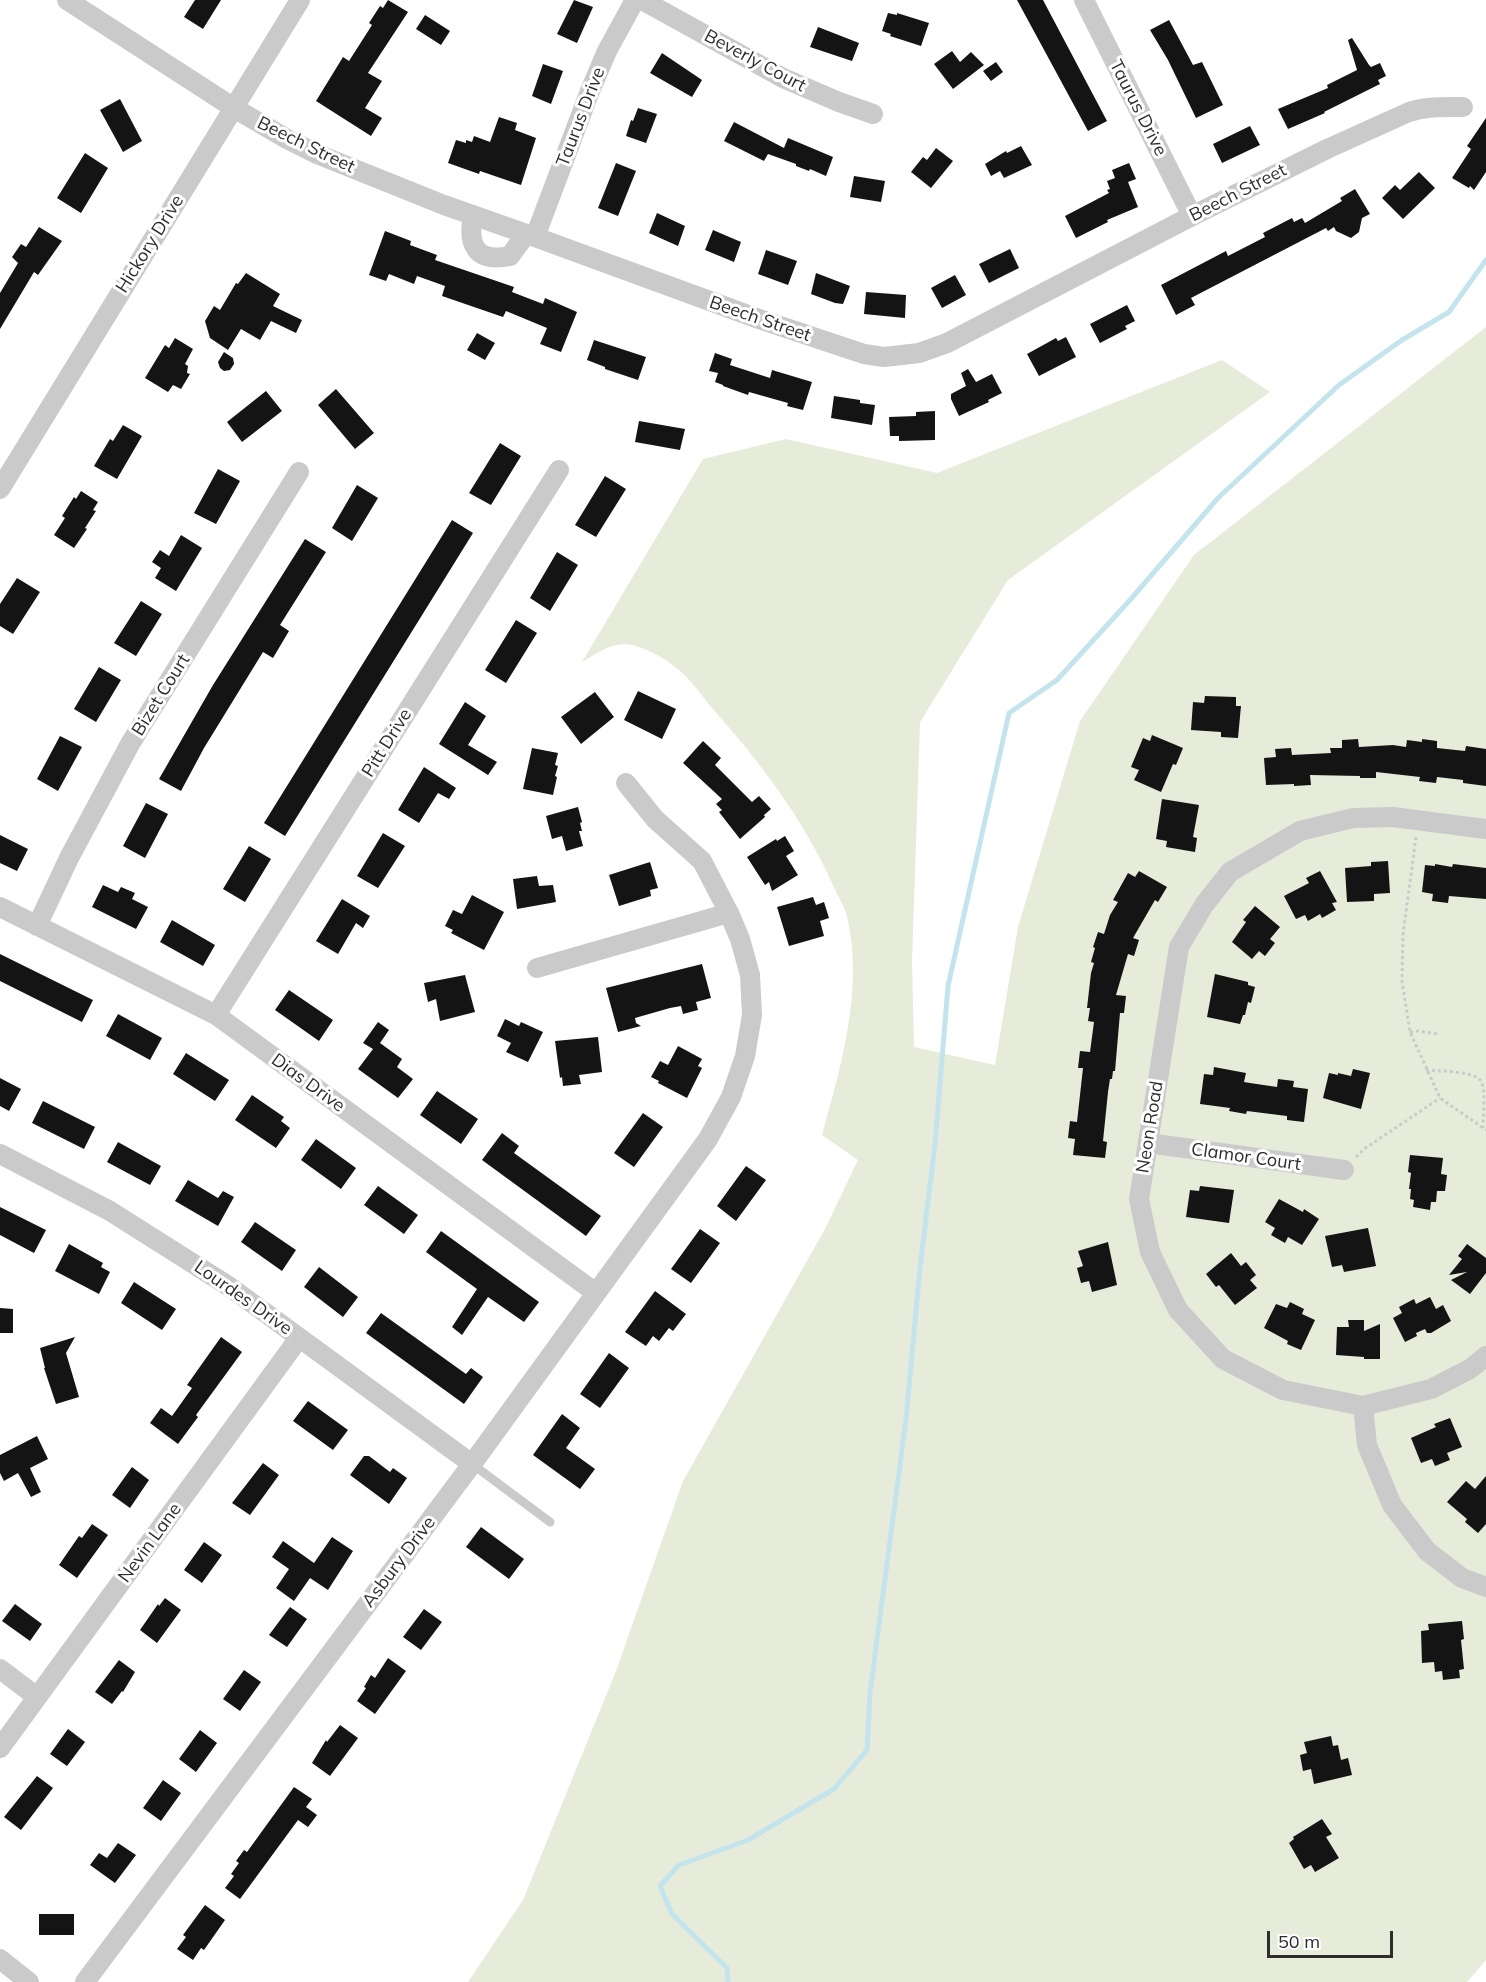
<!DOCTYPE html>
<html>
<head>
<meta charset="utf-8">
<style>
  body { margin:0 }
  #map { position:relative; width:1486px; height:1982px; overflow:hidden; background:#fff; font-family:Mulish,sans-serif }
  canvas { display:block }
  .scale { position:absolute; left:1267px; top:1931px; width:126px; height:27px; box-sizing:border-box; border:3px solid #2d2d2d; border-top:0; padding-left:8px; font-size:18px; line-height:21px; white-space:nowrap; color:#2d2d2d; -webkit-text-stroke:4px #fff; paint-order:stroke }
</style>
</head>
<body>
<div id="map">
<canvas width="1486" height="1982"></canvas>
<div class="scale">50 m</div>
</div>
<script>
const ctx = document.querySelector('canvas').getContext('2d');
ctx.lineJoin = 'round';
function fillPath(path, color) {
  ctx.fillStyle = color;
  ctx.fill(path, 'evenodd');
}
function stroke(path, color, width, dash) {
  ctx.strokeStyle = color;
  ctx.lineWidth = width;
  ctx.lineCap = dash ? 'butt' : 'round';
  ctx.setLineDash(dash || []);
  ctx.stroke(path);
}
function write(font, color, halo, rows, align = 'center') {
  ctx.font = font + ' Mulish,sans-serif';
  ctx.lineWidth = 6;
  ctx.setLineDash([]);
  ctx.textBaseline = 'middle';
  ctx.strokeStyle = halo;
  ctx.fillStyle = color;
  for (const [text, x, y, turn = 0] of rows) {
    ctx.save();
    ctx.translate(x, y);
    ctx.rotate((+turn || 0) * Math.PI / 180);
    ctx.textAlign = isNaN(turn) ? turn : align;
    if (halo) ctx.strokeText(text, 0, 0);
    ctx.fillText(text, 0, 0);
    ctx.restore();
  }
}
fillPath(new Path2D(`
  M1486 327V1960L1467 1982H468L523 1900 616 1671 683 1481 825 1229 858 1160 822 1135C841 1066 863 992 848 921 846 908 837 895 832 883 803 818 759 761 712 708 702 696 692 681 679 670 666 659 649 649 632 645 612 641 598 653 582 662L703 459 786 439 937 473 1222 360 1270 392 1008 580 920 722 912 961 914 1047 995 1065 1018 927 1080 721 1194 555Z`), '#e6ecd9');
stroke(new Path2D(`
  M728 1982 727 1968 672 1914 660 1886 679 1865 748 1840 834 1789 867 1750 870 1693 906 1419 920 1268 935 1144 948 986 1009 713 1057 680 1130 600 1218 498 1339 385 1402 340 1449 312 1486 260`), '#c4e4ed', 5);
fillPath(new Path2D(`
  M195 0H221L203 29 184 17Z
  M388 0 408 12 368 73 382 81 365 108 382 118 371 136 316 101 343 57 349 61 372 25 369 23 380 6 383 8Z
  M574 0 593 7 577 43 557 34Z
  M1017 0H1043L1107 121 1088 131Z
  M888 13 897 15V13L929 23 921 46 890 36 891 34 882 31Z
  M425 15 450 31 441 45 416 29Z
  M1169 20 1193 65 1202 62 1223 105 1196 118 1168 60 1150 30Z
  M818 27 859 43 852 61 810 47Z
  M1352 38 1369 65 1371 67 1380 63 1386 76 1378 80 1380 84 1324 112 1325 113 1288 129 1278 109 1328 88 1327 85 1357 70 1348 40Z
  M952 51 960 62 971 52 984 65 953 89 934 64Z
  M662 53 702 80 692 97 650 73Z
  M996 62 1003 72 991 81 983 71Z
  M543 64 563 71 551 104 532 96Z
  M120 99 142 141 123 152 100 110Z
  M638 108 657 114 646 143 626 136 631 120 633 121Z
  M499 117 517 123 515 130 536 138 521 185 480 171 479 174 448 163 456 140 466 143V140L472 142 474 136 490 142Z
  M1486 118V172L1474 190 1470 186 1469 188 1452 178 1471 149 1467 146Z
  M734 122 784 148 788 138 833 157 826 176 810 169 809 171 796 166V164L768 154 764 161 724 141Z
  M1250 126 1260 145 1222 163 1213 144Z
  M1021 146 1032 165 1004 178 1000 171 991 176 985 164 1006 151 1007 153Z
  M936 148 953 161 931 188 911 172 923 157 927 160Z
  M85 153 108 168 81 213 57 198Z
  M616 163 636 171 618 216 598 208Z
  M1129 163 1136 179 1128 182 1138 207 1107 220 1108 222 1076 238 1065 216 1109 193 1107 190 1110 189 1107 181 1115 178 1112 170Z
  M1419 172 1435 188 1403 219 1382 198 1395 185 1400 190Z
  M854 176 885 181 881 202 850 197Z
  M1355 189 1370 214 1362 218 1359 232 1351 238 1336 231 1334 227 1328 231 1326 228 1191 298 1195 305 1176 315 1161 285 1226 251 1228 256 1265 237 1263 233 1292 218 1294 222 1302 218 1305 223 1342 201 1340 198Z
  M657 213 685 226 678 246 649 233Z
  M39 227 62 241 38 275 34 272 0 329V293L18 263 12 257 21 244 26 247Z
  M713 230 741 242 734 262 705 250Z
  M385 231 411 241 410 245 437 255 435 260 514 287 512 292 543 304 545 298 577 312 561 352 540 344 547 328 506 311 503 317 442 296 445 286 417 276 414 284 389 274 386 281 369 275Z
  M1010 249 1019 268 989 283 979 264Z
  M766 250 797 261 788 285 758 274Z
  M246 273 280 294 273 306 302 320 296 333 271 321 260 340 241 329 228 350 210 338 205 321 214 306 220 310 236 283 238 284Z
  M816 273 850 286 843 304 835 303 811 294Z
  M955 275 966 295 942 308 931 288Z
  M866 292 906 295 905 318 864 314Z
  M1127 305 1135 321 1125 326 1127 329 1100 343 1090 324Z
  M477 333 495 343 485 360 467 350Z
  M1066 337 1076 357 1039 376 1027 354 1056 338 1058 341Z
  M175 338 193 349 185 364 188 366 187 373 190 374 181 389 173 385 168 392 145 378 165 345 169 348Z
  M594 340 646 357 638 380 605 369V367L587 360Z
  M224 352 233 358 234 364 230 370 224 371 220 368 218 362Z
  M715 353 732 359 730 365 770 378 772 370 812 382 803 410 787 406 788 403 749 392 748 395 723 386V385L715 382 718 373 709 371Z
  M968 369 976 382 992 374 1002 393 988 400 989 402 959 416 951 399V394L966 386 961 373Z
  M336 389 374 433 355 449 318 405Z
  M266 391 282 411 242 442 227 422Z
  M834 396 860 400V403L875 405 872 425 831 418Z
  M935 411V440L899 441V436H890L889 417 916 416V412Z
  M639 421 685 429 680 450 635 442Z
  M123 425 142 436 117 479 94 466 110 439 113 441Z
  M500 443 521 456 491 505 469 493Z
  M218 469 240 481 216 524 194 513Z
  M605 476 626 489 596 537 575 525Z
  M357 485 378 498 352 541 332 528Z
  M81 491 98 502 93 510 96 511 85 528 87 529 74 548 54 535 65 518 62 516 74 497 76 499Z
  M452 520 473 533 285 836 264 823Z
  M181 535 202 548 176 591 155 578 161 568 152 562 160 550 169 556Z
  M305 539 326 552 280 625 289 631 273 658 263 652 204 748 181 791 159 779 213 685Z
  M557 552 578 565 550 611 530 598Z
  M17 578 40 592 13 634 0 626V604Z
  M141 601 162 614 136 656 114 643Z
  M516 620 537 633 506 683 485 670Z
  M99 667 121 680 96 722 74 709Z
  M638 691 676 709 662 739 624 720Z
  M595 692 614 717 581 744 561 717Z
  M1205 696 1236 697V706H1241L1238 738 1221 737V732L1191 730 1193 702 1204 703Z
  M465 702 486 716 468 745 497 762 488 775 439 744Z
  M1152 735 1183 748 1176 765 1173 764 1161 792 1134 780 1139 770 1131 767 1143 738 1150 741Z
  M60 736 82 747 58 791 37 779Z
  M1358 739 1359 747 1393 745 1406 747 1407 740 1422 742V739L1437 741V748L1465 751 1466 746 1486 749V786L1463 783V780L1437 777 1436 783 1419 781 1420 777 1376 772V778H1360V776L1310 775 1311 785 1294 786V784L1266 785 1264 758 1276 757 1275 749 1291 748 1292 755 1331 753 1330 748H1342V740Z
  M703 741 721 758 715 765 752 802 759 796 771 809 764 815 765 817 740 839 719 812 722 810 716 804 722 799 683 763Z
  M532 748 558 753 555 765 558 766 555 776 557 777 553 795 523 789Z
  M424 767 456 788 449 799 438 793 419 823 398 810Z
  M1162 799 1199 805 1193 837 1197 838 1195 852 1166 847 1167 841 1156 839Z
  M146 803 168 814 145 858 123 846Z
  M578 807 582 822 580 823 582 831H579L583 846 566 851 562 836 552 839 546 816Z
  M383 833 405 846 378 888 357 876Z
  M0 835 28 849 17 871 0 863Z
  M785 836 794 851 786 856 798 875 772 891 769 882 765 885 747 857 776 839 777 841Z
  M249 846 271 859 245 902 223 889Z
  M1388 861 1390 893 1374 894V901L1347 902 1345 868 1371 866V862Z
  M650 862 658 888 650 890 651 896 619 906 609 875Z
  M1435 864 1452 867 1453 864 1486 868V899L1449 896 1448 903 1432 901 1433 894 1422 892 1425 865 1435 866Z
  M1139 871 1167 887 1158 902 1155 900 1133 938 1139 940 1134 956 1128 954 1116 995 1126 996 1124 1013H1120L1115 1071H1113L1112 1079H1110L1108 1092 1103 1141 1107 1142 1105 1158 1073 1155 1075 1139 1068 1138 1070 1121 1077 1122 1083 1068H1078L1080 1051 1090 1052 1094 1022 1088 1021 1090 1008H1087L1091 973 1094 963 1091 962 1095 948 1093 947 1098 932 1104 934 1110 915 1118 902 1113 900 1128 873 1135 877Z
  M1320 871 1337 902 1332 903 1336 910 1322 918 1320 914 1308 921 1305 915 1296 919 1284 896 1309 883 1306 878Z
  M537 876 539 886 553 885 556 902 517 909 513 879Z
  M103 885 118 892 121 887 135 893 132 899 148 907 136 929 92 907Z
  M472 895 504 912 484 950 451 933 453 930 445 926 453 910 462 914Z
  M813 897 816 905 824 902 829 918 820 921 824 936 789 946 777 907Z
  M342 899 370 916 363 928 356 923 338 954 316 941Z
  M1255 906 1280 927 1270 939 1275 943 1265 956 1259 951 1252 959 1232 942 1246 922 1243 920Z
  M172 920 215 945 203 966 160 942Z
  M0 954 93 1000 82 1022 0 981Z
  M702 964 711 998 696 1002 698 1010 683 1014 681 1006 670 1008 635 1018 636 1023 641 1026 618 1032 606 988Z
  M1215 974 1248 982V985L1255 987 1251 1003 1248 1002 1245 1015H1243L1240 1024 1207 1017Z
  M465 975 475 1012 440 1021 436 999 428 1002 424 983Z
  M289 990 333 1020 319 1041 275 1010Z
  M118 1014 162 1038 150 1060 106 1036Z
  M505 1019 519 1026 521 1022 543 1032 528 1062 506 1052 511 1043 497 1036Z
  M378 1022 389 1030 380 1043 402 1059 397 1067 413 1079 398 1098 358 1069 373 1049 363 1043Z
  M598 1037 602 1072 579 1075 581 1084 563 1086 562 1077 560 1078 555 1041Z
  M678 1046 702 1059 698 1066 702 1068 687 1098 658 1083 659 1081 651 1077 660 1061 668 1065Z
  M186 1053 229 1080 215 1101 173 1074Z
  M1214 1067 1246 1073 1244 1082 1250 1083 1277 1087 1278 1079 1294 1081 1293 1087 1308 1089 1304 1122 1287 1120V1116L1247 1111 1246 1114 1229 1111 1230 1108 1200 1104 1204 1074 1213 1075Z
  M1353 1069 1370 1073 1361 1109 1323 1098 1329 1073 1338 1075V1073L1351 1076Z
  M0 1078 21 1089 9 1111 0 1106Z
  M437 1091 478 1119 461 1144 420 1115Z
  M252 1095 284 1117 281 1121 290 1128 276 1148 235 1120Z
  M43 1101 95 1127 84 1149 32 1123Z
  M643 1113 663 1127 634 1167 614 1153Z
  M502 1133 519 1146 514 1153 601 1216 586 1236 482 1160Z
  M316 1139 356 1168 341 1189 301 1160Z
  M118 1142 161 1166 150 1185 107 1162Z
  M1410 1155 1443 1158 1441 1174 1447 1175 1445 1191H1437L1436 1202H1431L1430 1210 1413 1207 1414 1200 1410 1199 1411 1189H1409L1411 1173 1408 1172Z
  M746 1166 766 1180 736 1221 717 1206Z
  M188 1180 218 1198 223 1191 234 1197 218 1226 175 1201Z
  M378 1186 418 1215 404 1234 364 1205Z
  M1200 1186 1234 1190 1229 1223 1186 1217 1190 1190 1199 1191Z
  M1279 1199 1303 1212 1304 1209 1319 1219 1302 1245 1288 1237 1285 1243 1271 1235 1275 1228 1265 1222Z
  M0 1207 46 1230 34 1253 0 1235Z
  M255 1222 296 1250 282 1271 241 1242Z
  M1368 1228 1376 1266 1344 1272 1342 1265 1332 1267 1325 1236Z
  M700 1229 720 1243 691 1283 671 1269Z
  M441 1231 539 1302 524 1322 488 1297 462 1335 452 1327 477 1289 426 1252Z
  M1108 1242 1117 1285 1092 1292 1089 1281 1081 1283 1077 1268 1083 1266 1078 1251Z
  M69 1244 103 1263 101 1267 110 1272 99 1294 55 1271Z
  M1467 1244 1486 1258V1273L1470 1294 1451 1280 1467 1272 1449 1275 1462 1259 1458 1256Z
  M1231 1253 1241 1266 1246 1262 1256 1275 1250 1280 1257 1288 1235 1305 1219 1285 1216 1287 1206 1274Z
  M319 1267 358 1297 343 1317 304 1287Z
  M134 1282 176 1309 162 1330 121 1303Z
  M655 1291 686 1314 673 1331 669 1328 659 1341 653 1336 646 1346 625 1332Z
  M1430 1297 1436 1309 1443 1305 1451 1321 1431 1333H1427L1425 1329 1416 1333 1417 1336 1405 1342 1393 1318 1402 1313 1399 1307 1414 1299 1416 1304Z
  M1290 1302 1304 1309 1302 1314 1315 1320 1301 1350 1287 1344 1288 1341 1264 1328 1276 1304 1287 1308Z
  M0 1308 13 1309V1333H0Z
  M381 1313 466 1374 471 1368 483 1377 464 1404 366 1333Z
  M1348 1320H1364V1331L1380 1324V1359H1364V1357L1336 1355 1337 1327H1349Z
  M75 1337 66 1353 79 1397 56 1404 44 1368H45L40 1348Z
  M221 1337 242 1352 196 1415 198 1417 178 1444 150 1423 161 1408 172 1416 192 1388 187 1385Z
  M609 1353 629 1368 600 1408 580 1394Z
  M308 1401 348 1430 333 1450 293 1421Z
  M562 1414 580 1428 566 1448 595 1469 580 1489 533 1455Z
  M1450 1418 1462 1447 1447 1453 1450 1460 1435 1466 1432 1459 1421 1463 1411 1438 1436 1427 1434 1424Z
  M37 1436 48 1459 30 1468 41 1492 31 1497 18 1473 4 1481 0 1473V1455Z
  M364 1456H369L390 1472 393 1468 407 1478 389 1504 350 1475Z
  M263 1463 279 1475 250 1515 232 1503Z
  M132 1467 149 1480 130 1508 112 1495Z
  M1486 1476V1524L1478 1533 1465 1522 1467 1519 1447 1502 1466 1481 1475 1489Z
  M92 1524 108 1535 77 1578 59 1565 79 1536 82 1538Z
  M481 1527 524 1559 509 1579 466 1547Z
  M332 1537 353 1551 328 1590 310 1578 294 1601 276 1588 289 1569 272 1557 283 1541 314 1563Z
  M204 1542 222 1555 202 1583 184 1570Z
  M165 1598 181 1610 157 1643 140 1630 158 1604 159 1606Z
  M15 1604 42 1624 30 1641 2 1621Z
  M290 1607 307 1619 287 1647 269 1635Z
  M424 1609 442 1622 421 1650 403 1637Z
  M1462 1621 1464 1639 1461 1640 1464 1669 1459 1670 1460 1678 1443 1680 1442 1671 1435 1672 1434 1662 1422 1663 1421 1631 1429 1630 1428 1624Z
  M388 1658 406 1671 375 1714 357 1701 366 1688 364 1687 371 1675 375 1678Z
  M119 1660 135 1672 123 1692 122 1691 112 1704 95 1692Z
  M244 1670 261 1682 240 1711 223 1699Z
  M340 1725 358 1738 330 1776 312 1763 326 1740 327 1742Z
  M68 1729 85 1742 67 1766 50 1754Z
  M200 1730 217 1743 196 1772 179 1759Z
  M1331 1736 1333 1746 1338 1745 1341 1760 1348 1758 1352 1775 1314 1784 1311 1769 1303 1771 1300 1755 1307 1753 1304 1742Z
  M37 1776 53 1788 21 1830 4 1817Z
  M163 1780 181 1793 161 1821 143 1808Z
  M294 1787 312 1799 306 1807 317 1815 308 1827 298 1820 240 1899 225 1888 234 1876 231 1874 239 1863 236 1861 244 1850 247 1852Z
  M1322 1819 1332 1834 1326 1837 1339 1858 1315 1872 1311 1865 1304 1869 1289 1843 1294 1839 1293 1837Z
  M118 1843 136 1855 115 1883 90 1865 99 1853 107 1858Z
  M205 1905 225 1920 204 1950 201 1948 193 1960 177 1949 186 1937 183 1935Z
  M39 1914H74V1935H39Z`), '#141414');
stroke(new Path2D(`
  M1416 837 1403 935 1402 981 1410 1032 1440 1098 1486 1130
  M1410 1032 1418 1031 1438 1034
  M1426 1070C1437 1071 1475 1071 1481 1081 1486 1091 1483 1117 1483 1128
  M1356 1157 1364 1149 1440 1098`), '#cacaca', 3, [3, 3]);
stroke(new Path2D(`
  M472 1464 550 1522`), '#cacaca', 9);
stroke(new Path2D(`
  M67 0 234 108 287 139 317 154 444 205 535 237 759 319 864 354 884 357 919 353 947 343 1192 216 1327 149 1409 112C1427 106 1444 107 1463 107
  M642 0 783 78 839 102 873 114
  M1084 0 1192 216
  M473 215C467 245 476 263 510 256L526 234
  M535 237 590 91 607 51 635 0
  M0 489 300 0
  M1486 829 1393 817 1353 818 1300 831 1230 872 1204 905 1179 947 1139 1199 1150 1252 1178 1310 1223 1359 1283 1390 1363 1406 1431 1389 1470 1369 1486 1356
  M0 907 216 1015 596 1293
  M37 926 69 858 130 744 299 472
  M537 968 729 913
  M216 1015 559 470
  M1148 1143 1344 1170
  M0 1154 110 1211 230 1287 472 1464
  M1363 1406 1367 1445 1392 1505 1427 1551 1462 1578 1486 1587
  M0 1669 37 1697
  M0 1748 299 1338
  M0 1959 29 1982
  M85 1982 472 1464 708 1139 731 1097 745 1056 752 1015 750 975 740 939 729 913 702 861 655 819 626 783`), '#cacaca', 20);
write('18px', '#2d2d2d', '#fff', [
  ["Beverly Court",755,61,28],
  ["Taurus Drive",1138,108,63],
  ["Taurus Drive",581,117,-69],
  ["Beech Street",306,145,26],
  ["Beech Street",1238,193,-27],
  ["Hickory Drive",150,244,-58],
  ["Beech Street",760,319,19],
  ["Bizet Court",161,695,-58],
  ["Pitt Drive",387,743,-58],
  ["Dias Drive",308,1083,36],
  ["Neon Road",1150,1127,-81],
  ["Clamor Court",1246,1157,8],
  ["Lourdes Drive",243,1298,35],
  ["Nevin Lane",150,1543,-54],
  ["Asbury Drive",399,1562,-53]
]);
</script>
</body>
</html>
